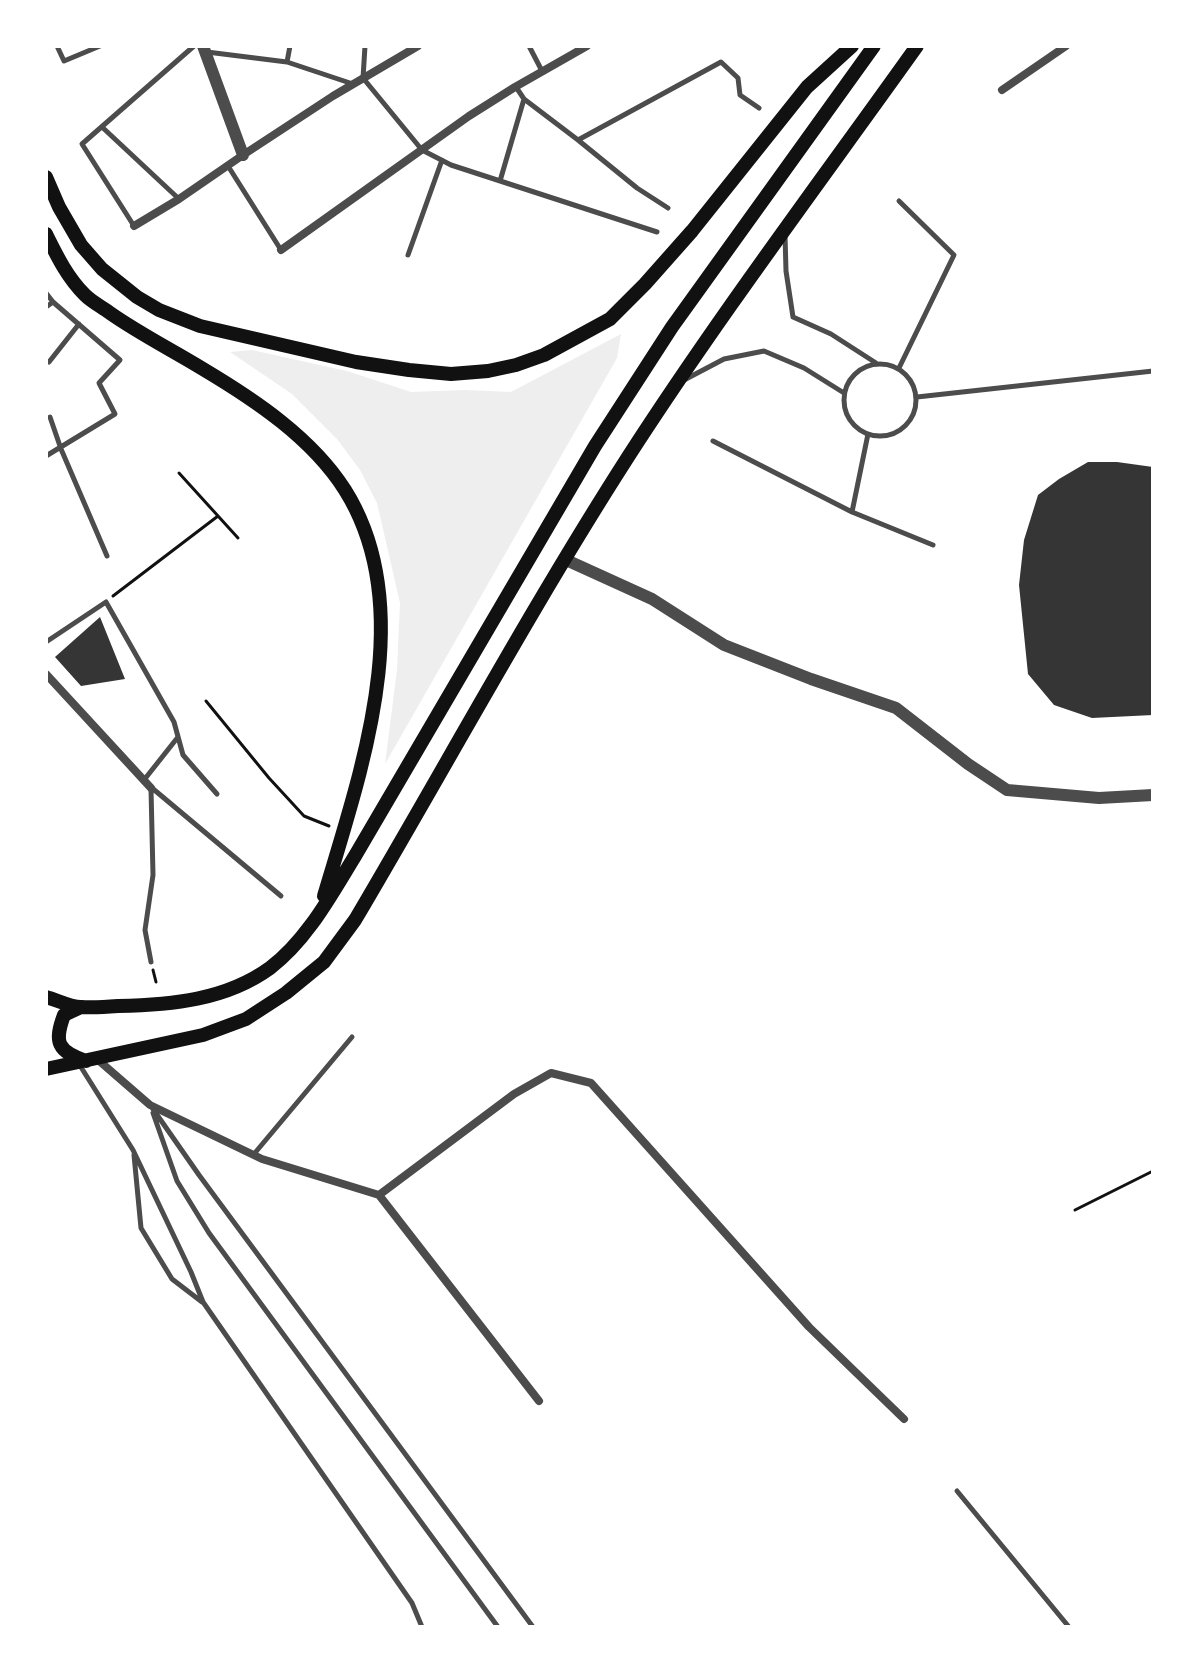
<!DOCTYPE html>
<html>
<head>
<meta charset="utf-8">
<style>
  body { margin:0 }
  #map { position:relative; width:1199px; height:1673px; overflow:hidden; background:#fff; font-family:"Varela Round",sans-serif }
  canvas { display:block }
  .frame { position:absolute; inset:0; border:48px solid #fff; pointer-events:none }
</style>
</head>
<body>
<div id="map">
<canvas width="1199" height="1673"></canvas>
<div class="frame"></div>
</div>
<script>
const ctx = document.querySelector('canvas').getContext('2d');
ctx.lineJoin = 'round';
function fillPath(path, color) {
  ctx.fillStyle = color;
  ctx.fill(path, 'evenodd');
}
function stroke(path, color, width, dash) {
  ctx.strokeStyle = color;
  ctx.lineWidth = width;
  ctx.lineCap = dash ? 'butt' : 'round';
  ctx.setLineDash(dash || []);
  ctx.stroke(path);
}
fillPath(new Path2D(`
  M621 334 617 358 385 764 397 670 400 603 377 503 360 470 337 439 292 394 230 352 252 350 347 371 411 392 465 390 511 392Z`), '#eee');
fillPath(new Path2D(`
  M1088 462H1117L1153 467V715L1092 718 1054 705 1028 674 1019 585 1024 540 1038 495 1059 479Z
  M100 617 125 679 81 686 55 657Z`), '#353535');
stroke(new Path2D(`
  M179 473 238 538
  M113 596 218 516
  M206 701 269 778 304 816 329 826
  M153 970 156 982
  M1075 1210 1153 1171`), '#111', 3);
stroke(new Path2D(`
  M57 46 64 61 100 46
  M365 46 363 78 422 150 451 165 657 232
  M529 46 542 71
  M207 52 287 62 353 84
  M287 62 290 46
  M516 87 524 99 578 140 637 188 668 208
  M102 127 179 199
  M578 140 721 62 738 78 740 95 759 108
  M228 166 281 250
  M500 181 524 99
  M899 201 954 255 899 368
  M134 226 82 144 194 46
  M785 235 786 271 793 317 831 334 876 363
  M408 255 442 160
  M46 293 53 302 120 360 99 383 115 414 46 456
  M46 307 53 302
  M49 362 79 324
  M844 400a36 36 0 1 1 72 0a36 36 0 1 1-72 0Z
  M686 379 724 359 764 351 804 368 844 393
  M917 397 1153 371
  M50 417 61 449 107 556
  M713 441 852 512 933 545
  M852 512 868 434
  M46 642 106 602 174 722 183 755 217 794
  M144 780 178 737
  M152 788 281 896
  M151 962 145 930 153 875 151 789
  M79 1064 133 1150 191 1272 203 1302 412 1603 422 1627
  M153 1109 199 1175 533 1627
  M153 1113 177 1181 209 1233 498 1627
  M254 1154 352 1037
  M134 1155 141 1228 172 1279 202 1302
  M957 1491 1069 1627`), '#4c4c4c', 5);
stroke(new Path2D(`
  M1002 90 1066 46
  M134 226 179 199 243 155 333 96 418 46
  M281 250 469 116 515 87 587 46
  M46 674 151 788
  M97 1059 150 1105 262 1159 379 1195 514 1094 551 1073 591 1083 809 1327 904 1419
  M379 1195 539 1401`), '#4c4c4c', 8);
stroke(new Path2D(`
  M203 46 243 155
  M564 559 652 599 724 645 811 679 896 708 968 764 1007 790 1099 798 1153 795`), '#4c4c4c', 12);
stroke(new Path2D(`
  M46 177 59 207 81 245 102 269 137 297 159 310 200 326 356 362 409 370 451 374 488 371 516 365 544 355 610 319 645 284 692 231 807 87 852 46
  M46 234C57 256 67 277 85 295 92 302 102 307 110 313 140 334 172 350 203 369 255 400 312 438 345 490 420 609 360 774 324 896
  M46 997C57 1000 70 1007 81 1007 93 1008 106 1007 118 1006 171 1005 226 1000 270 968 307 940 331 895 355 856L595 446 672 327 874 46
  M79 1008 64 1015C54 1042 57 1051 86 1061
  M46 1069 203 1035 246 1019 286 993 324 962 355 920C446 766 531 608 628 457 719 316 820 182 917 46`), '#111', 14);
</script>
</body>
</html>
